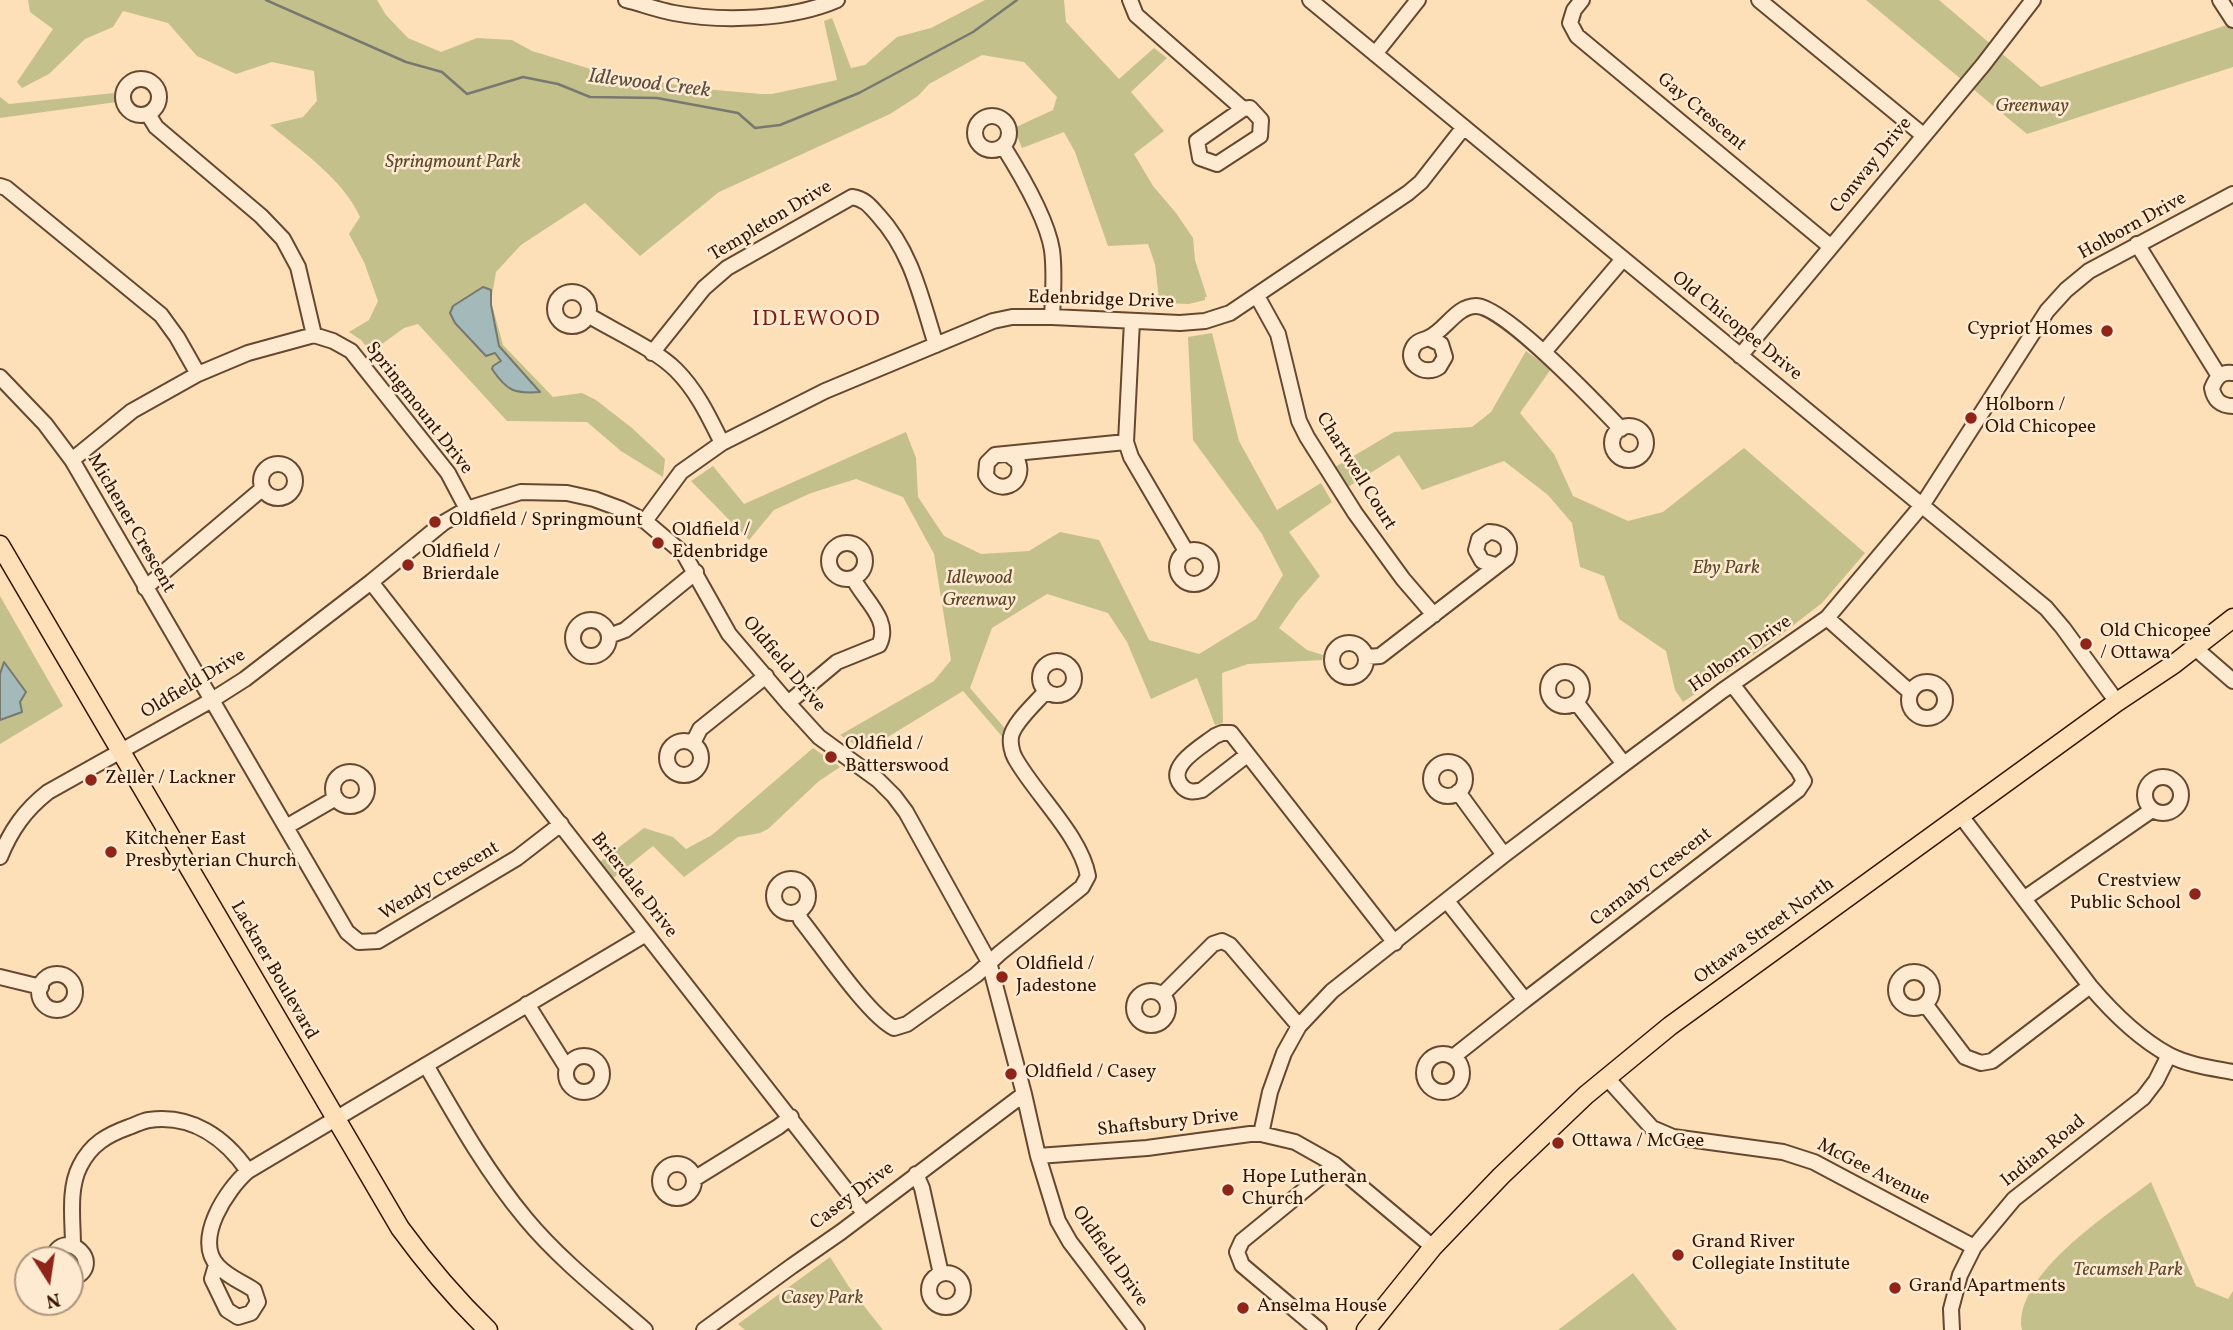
<!DOCTYPE html>
<html>
<head>
<meta charset="utf-8">
<style>
  body { margin:0 }
  #map { position:relative; width:2233px; height:1330px; overflow:hidden; background:#fddfb8; font-family:Vollkorn,serif }
  canvas { display:block }
  .north { position:absolute; left:14px; top:1246px; width:70px; height:70px; box-sizing:border-box; background:#feead1; border:2px solid #ad957e; border-radius:50%; rotate:168deg; font-size:19px; font-weight:700; line-height:28px; text-align:center; color:#341502 }
  .north::after { content:''; display:block; margin:auto; width:24px; height:32px; background:#8f2418; clip-path:polygon(50% 0,100% 100%,50% 72%,0 100%) }
</style>
</head>
<body>
<div id="map">
<canvas width="2233" height="1330"></canvas>
<div class="north">N</div>
</div>
<script>
const ctx = document.querySelector('canvas').getContext('2d');
ctx.lineJoin = 'round';
function fillPath(path, color) {
  ctx.fillStyle = color;
  ctx.fill(path, 'evenodd');
}
function stroke(path, color, width, dash) {
  ctx.strokeStyle = color;
  ctx.lineWidth = width;
  ctx.lineCap = dash ? 'butt' : 'round';
  ctx.setLineDash(dash || []);
  ctx.stroke(path);
}
function write(font, color, halo, rows, align = 'center') {
  ctx.font = font + ' Vollkorn,serif';
  ctx.lineWidth = 5;
  ctx.setLineDash([]);
  ctx.textBaseline = 'middle';
  ctx.strokeStyle = halo;
  ctx.fillStyle = color;
  for (const [text, x, y, turn = 0] of rows) {
    ctx.save();
    ctx.translate(x, y);
    ctx.rotate((+turn || 0) * Math.PI / 180);
    ctx.textAlign = isNaN(turn) ? turn : align;
    if (halo) ctx.strokeText(text, 0, 0);
    ctx.fillText(text, 0, 0);
    ctx.restore();
  }
}
fillPath(new Path2D(`
  M28 0H377L386 15 408 38 441 52 477 38 512 40 532 51 594 70 693 88 761 94H772L837 80 824 21 832 18 851 68 865 65 897 37 931 28 985 0H1064L1066 22 1119 79 1154 48 1167 58 1131 92 1164 131 1134 154 1153 186 1176 213 1193 238 1195 260 1207 297H1205V300L1189 304 1163 303 1162 299 1159 300 1155 264 1148 244 1108 246 1075 152 1064 132 1022 148 1014 128 1053 110 1057 97 1024 62 982 55 929 84 918 96 890 114 719 192 640 256 585 203 521 245 496 272 491 301 503 345 553 397 582 393 596 400 632 428 665 459 663 477 621 451 587 422 507 421 418 324 404 328 371 352 361 340 349 332 369 320 378 301 364 262 349 234 360 217C344 180 300 150 270 125L303 117 317 101 314 71 272 62 236 74 197 56 168 23 123 11 113 27 85 39 49 74 22 88 17 82 53 29 30 12Z
  M1866 0H1939L2041 87 2233 23V67L2027 134Z
  M114 93 117 102 0 118V97L9 104Z
  M1212 333 1239 441 1277 510 1321 483 1332 502 1289 532 1320 576 1298 601 1279 628 1307 650 1323 655 1322 660 1248 664 1222 673 1223 723 1215 725 1197 678 1151 699 1127 642 1108 613 1047 594 992 628 970 688 1008 732 1005 740 963 691 865 751 840 735 934 681 951 660 934 554 903 497 856 479 811 493 774 510 749 540 691 481 713 466 744 504 906 432 916 458 918 497 944 536 981 554 1029 551 1060 532 1099 540 1149 640 1199 654 1256 619 1283 575 1262 534 1193 440 1188 337Z
  M1526 351 1551 369 1520 413 1554 454 1573 496 1628 521 1663 512 1744 448 1865 553 1822 603 1769 644 1683 702 1675 690 1666 651 1619 619 1604 576 1580 567 1572 523 1548 495 1504 461 1422 490 1399 455 1348 487 1335 467 1394 432 1472 427 1491 412Z
  M0 596 63 706 0 744Z
  M813 748 840 767 819 781 768 829 760 833 738 837 684 877 653 846 613 878 600 862 644 828 673 837 686 849 712 835Z
  M2151 1182 2196 1286 2228 1299 2233 1291V1330H2022C2012 1275 2113 1211 2151 1182Z
  M830 1257 849 1287 883 1330H745L738 1324Z
  M1633 1273 1677 1330H1558Z`), '#c4c08b');
const water = new Path2D(`
  M483 287 491 290V305L499 346 540 392C514 394 507 391 492 369L493 366 501 361 495 353 486 356 455 323 450 313 453 306Z
  M4 662 26 692 20 702 22 712 0 720V674Z`);
fillPath(water, '#a4baba');
stroke(water, '#777870', 2);
stroke(new Path2D(`
  M266 0 406 62 442 72 467 94 523 77 558 84 590 97 657 98 738 113 755 128 780 125 859 93 973 32 1017 0`), '#777870', 2.5);
const minor = new Path2D(`
  M626 0C642 4 658 10 674 13 722 22 791 20 837 0
  M1130 0 1136 15 1243 109 1250 108 1261 120 1260 136 1217 164 1200 158 1197 141 1243 109
  M1310 0 2046 608 2063 628 2117 702
  M1582 0 1574 10 1570 23 1577 36 1831 247
  M1759 0 1923 135
  M2220 0 2233 20
  M1375 54 1418 0
  M123 97a18 18 0 1 1 36 0a18 18 0 1 1-36 0Z
  M148 114 156 127 261 216 283 239 298 267 314 335
  M975 133a17 17 0 1 1 34 0a17 17 0 1 1-34 0Z
  M1003 146C1020 173 1047 219 1052 250 1055 273 1053 295 1052 317
  M0 186 6 188 161 315 177 337 198 374
  M2137 244 2219 376
  M555 309a17 17 0 1 1 34 0a17 17 0 1 1-34 0Z
  M1257 296 1278 334 1299 421 1307 437 1355 513 1403 579 1434 615
  M588 315C614 331 655 349 676 370 697 391 709 417 722 443
  M1132 321 1126 442 1131 457 1186 551
  M1428 338 1441 344 1445 357 1439 367C1425 377 1403 363 1414 346 1418 340 1422 341 1428 338 1445 331 1456 306 1476 306 1504 306 1598 405 1621 429
  M1544 352 1623 259
  M652 353 704 288 727 268 852 197C865 199 870 206 878 215 912 252 921 298 936 345
  M1740 356 1983 65 2033 0
  M2233 373C2221 371 2216 378 2212 388 2214 400 2221 406 2233 406
  M0 377 45 424 72 460 347 932 359 942 378 941 517 858 561 824
  M1612 443a17 17 0 1 1 34 0a17 17 0 1 1-34 0Z
  M1008 454 1018 462C1026 485 997 497 986 475L987 463 995 455 1126 442
  M72 460 132 411 198 374 248 353 314 335 333 341 351 351 448 473 467 509
  M261 481a17 17 0 1 1 34 0a17 17 0 1 1-34 0Z
  M645 521 681 472 722 443 825 391 993 321 1012 317H1052L1180 323 1205 321 1230 313 1408 193 1421 182 1464 127
  M829 561a18 18 0 1 1 36 0a18 18 0 1 1-36 0Z
  M1177 567a17 17 0 1 1 34 0a17 17 0 1 1-34 0Z
  M371 582 864 1213
  M145 588 262 489
  M1827 618 1910 692
  M573 638a18 18 0 1 1 36 0a18 18 0 1 1-36 0Z
  M609 636 625 630 696 572
  M1332 660a17 17 0 1 1 34 0a17 17 0 1 1-34 0Z
  M2195 648 2233 681
  M1367 657 1380 656 1507 558C1513 544 1505 532 1489 532L1479 539 1476 550 1482 561 1495 565
  M1040 678a17 17 0 1 1 34 0a17 17 0 1 1-34 0Z
  M1548 689a17 17 0 1 1 34 0a17 17 0 1 1-34 0Z
  M1909 700a18 18 0 1 1 36 0a18 18 0 1 1-36 0Z
  M1576 702 1624 764
  M788 703 837 662 879 645C892 620 863 599 853 578
  M667 758a17 17 0 1 1 34 0a17 17 0 1 1-34 0Z
  M693 743 700 729 766 676
  M1247 755 1202 790C1194 792 1187 793 1181 785 1166 766 1201 747 1215 736L1222 733H1231L1395 943
  M1431 779a17 17 0 1 1 34 0a17 17 0 1 1-34 0Z
  M333 789a17 17 0 1 1 34 0a17 17 0 1 1-34 0Z
  M2145 795a18 18 0 1 1 36 0a18 18 0 1 1-36 0Z
  M1458 792 1504 855
  M1961 816 2090 986C2112 1012 2138 1038 2169 1055 2188 1065 2212 1068 2233 1072
  M286 827 336 798
  M0 857C11 830 25 810 48 792L212 700 245 679 371 582 443 523 467 509 521 492 567 493 594 499 621 509 645 521 684 554 729 634 788 703 819 737 878 780 894 796 906 812 989 962 1024 1094 1038 1156 1058 1221 1070 1242 1137 1330
  M774 896a17 17 0 1 1 34 0a17 17 0 1 1-34 0Z
  M2025 898 2152 810
  M1447 901 1525 1000 1798 790 1804 781 1798 770 1732 684
  M798 912 801 920C822 946 868 1015 894 1028L907 1024 976 975 1000 953 1082 887 1088 876C1081 836 1035 794 1015 758 1012 753 1010 743 1011 737 1013 723 1036 703 1046 691
  M1896 990a18 18 0 1 1 36 0a18 18 0 1 1-36 0Z
  M39 992a18 18 0 1 1 36 0a18 18 0 1 1-36 0Z
  M0 977 41 987
  M1134 1008a17 17 0 1 1 34 0a17 17 0 1 1-34 0Z
  M1162 995 1213 944 1222 941 1230 945 1299 1026
  M527 1004 567 1068
  M1925 1004 1965 1057 1981 1063 1992 1061 2090 986
  M1424 1073a19 19 0 1 1 38 0a19 19 0 1 1-38 0Z
  M566 1074a18 18 0 1 1 36 0a18 18 0 1 1-36 0Z
  M1453 1057 1525 1000
  M426 1065C457 1119 486 1171 526 1219 560 1260 605 1295 645 1330
  M1607 1078 1652 1128 1673 1137 1783 1152 1814 1162 1974 1247
  M1261 1134 1270 1092 1284 1053 1299 1026 1332 991 1504 855 1624 764 1722 691 1827 618 1923 504 2047 311 2066 290 2089 271 2233 194
  M1038 1156 1147 1148 1250 1134H1261L1295 1142 1334 1164 1433 1247
  M660 1181a17 17 0 1 1 34 0a17 17 0 1 1-34 0Z
  M916 1174 922 1188 941 1274
  M694 1179 778 1127 791 1117
  M73 1246C73 1221 68 1189 80 1166 91 1144 107 1135 129 1127 135 1125 142 1121 149 1120 192 1114 225 1138 248 1171
  M52 1260C63 1222 110 1267 70 1279
  M216 1265 212 1279 227 1310 238 1317 251 1313 258 1302 254 1290C242 1282 228 1277 218 1266 193 1240 227 1189 248 1171L646 934
  M929 1290a17 17 0 1 1 34 0a17 17 0 1 1-34 0Z
  M704 1330 792 1266 841 1232 1024 1094
  M1319 1330 1242 1265 1237 1252 1242 1241 1324 1174 1334 1164
  M1952 1330 1951 1309 1960 1275 1974 1247 2014 1199 2143 1098 2156 1081 2169 1055`);
const major = new Path2D(`
  M0 545 400 1228C427 1265 455 1298 488 1330
  M1366 1330 1433 1247 1501 1176 1586 1095 1670 1026 2117 702 2174 664 2233 618`);
stroke(minor, '#664830', 18);
stroke(major, '#341502', 21);
stroke(minor, '#feead1', 14);
stroke(major, '#fddfb8', 18);
for (const [x, y, r, color] of [
  [2107,331,7,"#8f2418"],
  [1971,418,7,"#8f2418"],
  [435,522,7,"#8f2418"],
  [658,543,7,"#8f2418"],
  [408,565,7,"#8f2418"],
  [2086,644,7,"#8f2418"],
  [831,757,7,"#8f2418"],
  [91,780,7,"#8f2418"],
  [111,852,7,"#8f2418"],
  [2195,894,7,"#8f2418"],
  [1002,977,7,"#8f2418"],
  [1011,1074,7,"#8f2418"],
  [1558,1143,7,"#8f2418"],
  [1228,1190,7,"#8f2418"],
  [1678,1255,7,"#8f2418"],
  [1895,1288,7,"#8f2418"],
  [1243,1308,7,"#8f2418"]
]) {
  const dot = new Path2D();
  dot.arc(x, y, r, 0, 2 * Math.PI);
  ctx.fillStyle = color;
  ctx.fill(dot);
  stroke(dot, '#feead1', 2.5);
}
write('italic 19px', '#5f482b', '#feead1', [
  ["Greenway",2032,108],
  ["Springmount Park",453,164],
  ["Eby Park",1726,570],
  ["Idlewood",979,580],
  ["Greenway",979,602],
  ["Tecumseh Park",2128,1272],
  ["Casey Park",822,1300]
]);
write('19px', '#341502', '#feead1', [
  ["Gay Crescent",1701,113,40],
  ["Conway Drive",1872,166,-51],
  ["Templeton Drive",771,222,-31],
  ["Holborn Drive",2133,227,-29],
  ["Edenbridge Drive",1101,301,2],
  ["Old Chicopee Drive",1736,327,39],
  ["Springmount Drive",418,409,52],
  ["Chartwell Court",1355,472,58],
  ["Michener Crescent",130,524,60],
  ["Holborn Drive",1741,655,-35],
  ["Oldfield Drive",783,665,50],
  ["Oldfield Drive",194,685,-31],
  ["Carnaby Crescent",1652,878,-38],
  ["Wendy Crescent",440,882,-31],
  ["Brierdale Drive",633,886,52],
  ["Ottawa Street North",1765,932,-36],
  ["Lackner Boulevard",273,971,60],
  ["Shaftsbury Drive",1168,1124,-6],
  ["Indian Road",2044,1152,-39],
  ["McGee Avenue",1873,1173,27],
  ["Casey Drive",853,1197,-37],
  ["Oldfield Drive",1109,1257,55]
]);
write('19px', '#341502', '#feead1', [
  ["Cypriot Homes",2093,331,"right"],
  ["Holborn /",1985,407],
  ["Old Chicopee",1985,429],
  ["Oldfield / Springmount",449,522],
  ["Oldfield /",672,532],
  ["Edenbridge",672,554],
  ["Oldfield /",422,554],
  ["Brierdale",422,576],
  ["Old Chicopee",2100,633],
  ["/ Ottawa",2100,655],
  ["Oldfield /",845,746],
  ["Batterswood",845,768],
  ["Zeller / Lackner",105,780],
  ["Kitchener East",125,841],
  ["Presbyterian Church",125,863],
  ["Crestview",2181,883,"right"],
  ["Public School",2181,905,"right"],
  ["Oldfield /",1016,966],
  ["Jadestone",1016,988],
  ["Oldfield / Casey",1025,1074],
  ["Ottawa / McGee",1572,1143],
  ["Hope Lutheran",1242,1179],
  ["Church",1242,1201],
  ["Grand River",1692,1244],
  ["Collegiate Institute",1692,1266],
  ["Grand Apartments",1909,1288],
  ["Anselma House",1257,1308]
], 'left');
write('italic 21px', '#5b4f42', '#feead1', [
  ["Idlewood Creek",649,85,7]
]);
ctx.letterSpacing = '2px';
write('21px', '#7a1f14', '#feead1', [
  ["IDLEWOOD",817,321]
]);
ctx.letterSpacing = '0px';
</script>
</body>
</html>
